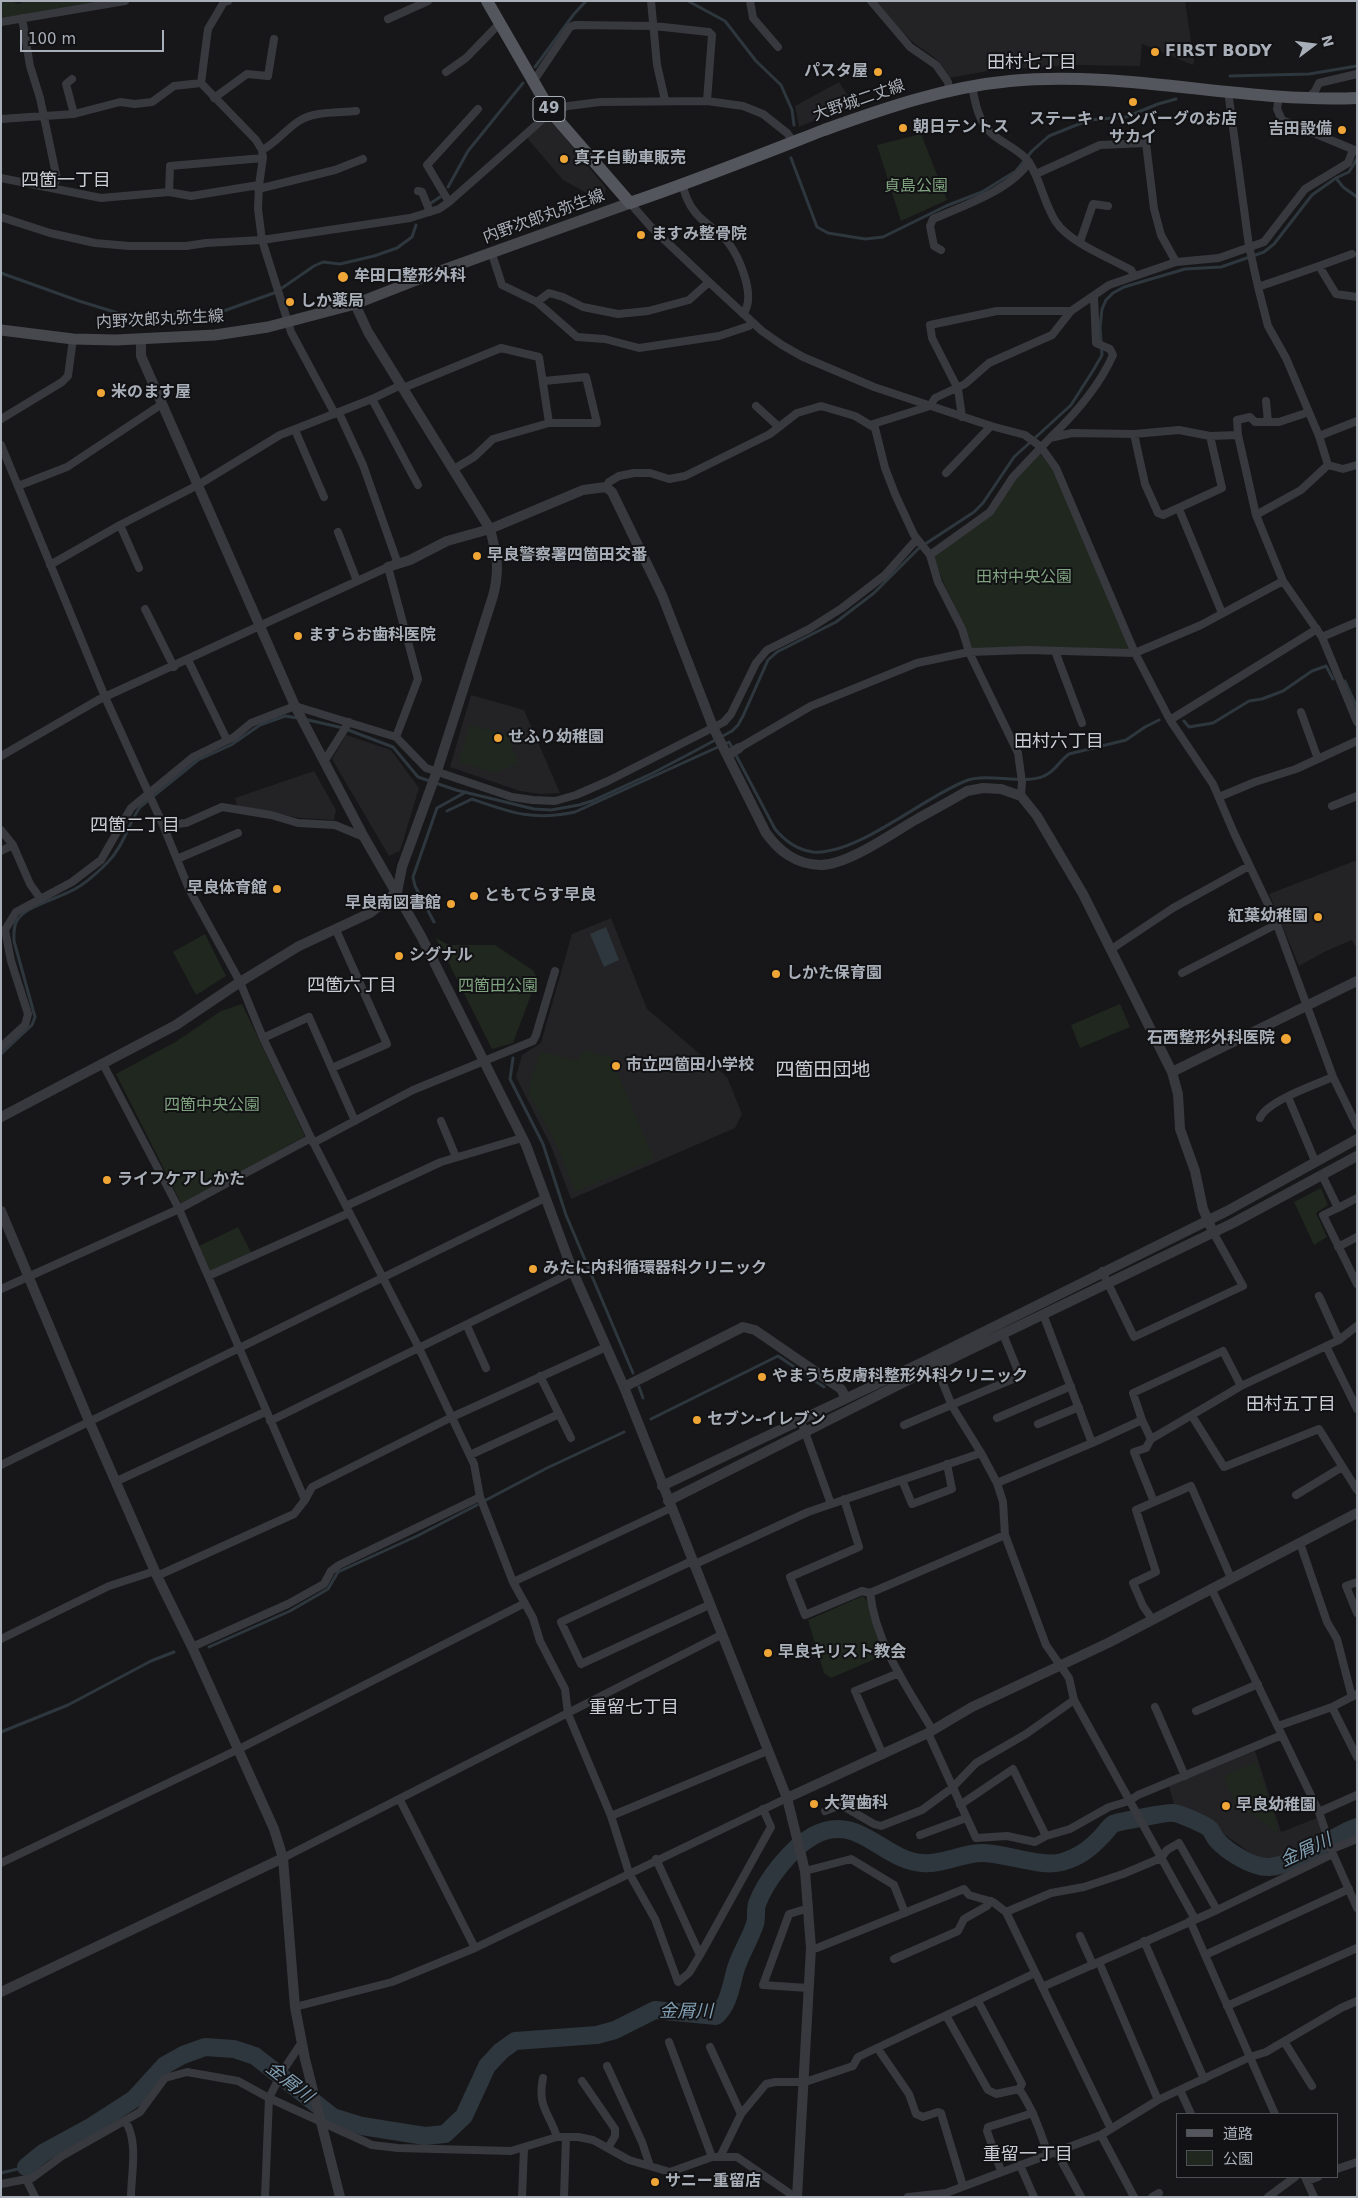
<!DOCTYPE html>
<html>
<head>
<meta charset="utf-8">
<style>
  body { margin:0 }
  #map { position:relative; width:1358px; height:2198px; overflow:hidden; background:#171719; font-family:"DejaVu Sans","Noto Sans JP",sans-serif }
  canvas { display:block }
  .frame { position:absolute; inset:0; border:2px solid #a9afb8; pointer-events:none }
  .legend { position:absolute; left:1176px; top:2113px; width:162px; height:65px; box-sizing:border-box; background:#121214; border:1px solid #4e5156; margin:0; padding:6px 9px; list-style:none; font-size:15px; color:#a9afb8 }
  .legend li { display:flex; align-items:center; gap:10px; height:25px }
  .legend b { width:25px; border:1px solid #4e5156 }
  .north { position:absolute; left:1288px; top:20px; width:50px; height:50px; -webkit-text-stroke:4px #121214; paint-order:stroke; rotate:75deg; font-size:14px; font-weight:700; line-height:20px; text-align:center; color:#a9afb8 }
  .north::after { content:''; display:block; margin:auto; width:18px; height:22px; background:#a9afb8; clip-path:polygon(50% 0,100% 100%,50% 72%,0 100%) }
  .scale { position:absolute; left:20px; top:30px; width:144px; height:22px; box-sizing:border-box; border:2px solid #a9afb8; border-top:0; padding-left:6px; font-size:15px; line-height:18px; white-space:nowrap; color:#a9afb8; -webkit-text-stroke:4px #121214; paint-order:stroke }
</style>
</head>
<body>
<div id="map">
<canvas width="1358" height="2198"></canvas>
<div class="frame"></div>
<ul class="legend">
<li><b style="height:6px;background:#54565d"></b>道路</li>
<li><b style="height:14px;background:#1f271f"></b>公園</li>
</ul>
<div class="north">N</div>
<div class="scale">100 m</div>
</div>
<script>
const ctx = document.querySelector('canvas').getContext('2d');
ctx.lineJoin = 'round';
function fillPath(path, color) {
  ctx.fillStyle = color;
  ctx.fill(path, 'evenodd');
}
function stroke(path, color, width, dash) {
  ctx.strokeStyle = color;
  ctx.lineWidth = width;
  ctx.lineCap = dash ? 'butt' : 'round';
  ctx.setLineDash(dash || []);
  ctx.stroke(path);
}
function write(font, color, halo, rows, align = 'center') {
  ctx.font = font + ' "DejaVu Sans","Noto Sans JP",sans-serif';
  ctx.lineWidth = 4;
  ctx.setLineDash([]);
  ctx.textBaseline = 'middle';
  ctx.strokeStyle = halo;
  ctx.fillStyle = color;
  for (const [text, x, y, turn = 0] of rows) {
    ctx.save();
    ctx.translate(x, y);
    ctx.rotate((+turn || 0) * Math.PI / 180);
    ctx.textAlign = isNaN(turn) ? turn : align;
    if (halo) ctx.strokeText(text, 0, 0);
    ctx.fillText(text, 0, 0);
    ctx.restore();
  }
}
fillPath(new Path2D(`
  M875 1H1185L1194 61 1193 65 1142 44 1140 66 1076 65 993 70 949 78 935 58 914 43 895 25Z
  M839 82 853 104 799 127 795 106Z
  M547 121 553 123 606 188 603 202 563 180 527 138Z
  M471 695 524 710 560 793 540 794 520 791 450 767Z
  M346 735 391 750 419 788 400 851 389 856 332 759Z
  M314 771 336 810 334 820 300 818 237 806 235 798Z
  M1357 860V946H1355L1352 940 1326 951 1299 966 1269 894Z
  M611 918 647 1009 727 1077 742 1114 735 1128 571 1199 551 1146 516 1077 522 1055 541 1043 572 934Z
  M1255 1751 1281 1832 1317 1818 1324 1836 1284 1858 1268 1860 1255 1856 1185 1807 1174 1805 1169 1786Z`), '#232326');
fillPath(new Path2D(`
  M1 1H11L18 4 26 1H105L1 18Z
  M921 134 947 200 901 221 877 145Z
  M1040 453 1053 470 1130 649 1028 647 972 648C962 615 943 589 934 556L992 515 1015 480Z
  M470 725 507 735 518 763 495 773 459 762Z
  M205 934 226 976 196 995 173 952Z
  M436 938 449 945H495L534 971 537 979 513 1043 492 1049Z
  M242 1004 305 1136 182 1205 116 1074 177 1041 221 1011Z
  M1120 1004 1130 1027 1080 1048 1071 1025Z
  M585 1050 603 1056 609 1053 654 1159 575 1192 558 1148 528 1091 540 1051 577 1061Z
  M1321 1188 1328 1205 1316 1213 1327 1237 1314 1245 1294 1202Z
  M238 1227 252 1254 211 1274 199 1246Z
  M863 1596 867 1601 884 1655 831 1678 824 1673 808 1620Z
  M1256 1762C1260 1775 1280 1824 1277 1833L1233 1800 1224 1776Z`), '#1f271f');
fillPath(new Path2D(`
  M606 927 619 960 604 967 590 934Z`), '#2d373d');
stroke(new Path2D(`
  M688 1 725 21 756 61 781 85 792 110 794 125
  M535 67 574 14 586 1
  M1230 76 1309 74 1357 66
  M791 158 817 227 828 233 865 239 883 237 946 206 982 192 1016 171 1032 151 1049 136 1089 120 1126 117 1158 104 1176 99
  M1336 178 1343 187 1357 197
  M448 187 468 151 523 83
  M431 203 440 197
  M1 273 79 301 121 314H215L274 293
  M282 288 314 266 323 262 340 264 374 256 397 248 412 237 416 225
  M1345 681 1357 708
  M304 719 343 728 393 747 418 777 456 790 534 809 551 810 579 805 592 801 653 773 693 752 732 731 738 725 743 716 768 660 777 652 836 622 874 593 919 548 974 512 983 503 1014 457 1071 405 1094 369 1102 355 1100 327 1102 309 1106 300 1113 293 1124 287 1185 269 1221 267 1264 252 1274 244 1312 195 1336 178 1349 172 1357 159
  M1184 721 1189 727 1213 723 1249 701 1262 699 1283 691 1312 671 1326 666 1333 679
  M447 811 472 799C512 813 533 821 575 812L729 742 775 829C785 841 797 850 813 852 857 856 926 795 968 780 989 773 1025 785 1044 776 1056 771 1059 761 1069 754L1126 740 1145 727 1159 720
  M434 922 415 886 413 877 437 808 466 792
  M1 1054 32 1025 35 1017 14 941C14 934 13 925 18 919 27 906 59 898 73 890 85 884 97 873 107 863 124 846 127 826 140 807L198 760 231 745 260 725 285 716 298 718
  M513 1058 510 1079 543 1144 566 1215 633 1373
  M639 1387 643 1398
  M651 1419 778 1356 824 1387
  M486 1500 547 1468 624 1432
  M209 1647 290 1611 328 1589 338 1572 417 1536 477 1505
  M1 1732 68 1705 151 1661 174 1652
  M1 2173 26 2167`), '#2d373d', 3);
stroke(new Path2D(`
  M26 2167 43 2153 89 2128 134 2099 165 2065 183 2055 205 2047 234 2049 255 2056 333 2117 362 2126 425 2136 445 2134 464 2116 487 2066 501 2051 515 2041 597 2035 615 2030 655 2010 716 2016C729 2005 731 1985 736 1968 741 1953 750 1939 755 1924 757 1917 755 1910 757 1904 766 1880 791 1848 813 1836 857 1811 882 1860 922 1863 942 1865 962 1853 982 1853 1005 1853 1042 1868 1062 1862 1079 1857 1090 1849 1102 1836 1105 1833 1109 1827 1113 1824 1117 1822 1168 1812 1173 1813 1179 1813 1206 1825 1210 1829 1212 1832 1214 1836 1216 1839 1226 1851 1253 1868 1269 1867 1298 1865 1329 1837 1357 1827`), '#2d373d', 18);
stroke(new Path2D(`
  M651 1 657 65 665 100
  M750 1 753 18 778 47
  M871 1 910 47 936 65 948 82 949 90
  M22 18 30 66 40 98 57 179 51 188
  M388 19 428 1
  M1 22 125 1
  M446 72 466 58 500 23
  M72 79 66 84 74 114
  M532 80 537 76 570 27 575 25 654 26 709 32 712 35 707 101
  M201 83 208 29 224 2 228 1
  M972 86C975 102 978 121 991 133 1003 144 1019 149 1029 162
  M1228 91 1249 246 1258 287 1268 326 1286 358 1319 436 1328 465 1301 490 1256 515 1283 581 1322 637 1357 722
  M1279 96 1277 109 1282 120 1357 151
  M214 98 247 74 268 76 274 39
  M1308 98 1315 91 1319 83 1357 74
  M1 119 74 114 120 102 135 104 152 102 174 86 201 83 256 140 262 150 263 158 259 185 258 209 262 240 291 332 335 414
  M262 150C276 143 285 130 299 121 314 111 338 113 356 111
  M1036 174 1100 145 1146 143 1154 209 1161 235 1176 262
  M1 178 101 198 169 192 191 196 259 185
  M682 184C685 194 688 204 695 212 704 224 718 230 727 241 739 256 757 297 743 314
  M258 189 335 170 363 159
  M418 191 422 192 430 212
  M169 192 170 166 263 158
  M449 202 427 165 478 109
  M630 203 651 227 709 282 762 331 782 345 803 357 874 387 991 426 1025 435 1041 447 1056 468 1135 653 1170 720 1213 784 1234 833 1275 919 1333 1077 1357 1126
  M1 217 50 233 95 243 129 246H186L206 243 262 240 410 218 439 209 449 202 551 112 568 106 600 102 707 101 743 106 763 114 787 133 793 141
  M1080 242 1093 204 1108 206
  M941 250 934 246 930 226 933 219C963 206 1011 190 1029 162 1041 181 1044 204 1056 222 1070 243 1110 258 1131 270L1134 275
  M492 254 502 285 537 302 549 293 563 297 583 307 618 314 648 311 689 300 709 282
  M1319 266 1352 254
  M1258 287 1319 266 1336 294 1357 297
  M537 302 577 337 605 339 639 348 719 336 749 326 752 322
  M403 388 501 348 539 357 549 423H597L586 377 544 381
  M372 399 418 485
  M1266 401 1268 422
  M756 406 779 427
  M339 413 363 465 398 564
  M962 417 958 389 932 338 930 325 997 311H1071
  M1 419 62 382 68 376 73 339
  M870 425 930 406 935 398 965 384 989 363 1052 335 1071 311 1109 285 1176 262 1219 258 1264 242 1305 189 1348 163 1353 150
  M295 430 324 497
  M1134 434 1145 484 1158 513 1163 515 1222 488 1210 436
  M1238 435 1256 515
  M1319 436 1357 421
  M1051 437C1076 413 1099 387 1113 355L1110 349 1096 343 1094 296
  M1 445 105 697 163 825 189 889 240 982 263 1038 311 1138 419 1348 474 1464 480 1497 513 1582 533 1618 540 1641 565 1689 568 1714 611 1816 629 1873 655 1919 678 1982 689 1973 700 1955 656 1859
  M1328 465 1343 469 1357 465
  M454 469 474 457 493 439 549 423
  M946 473 991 426
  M18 486 67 467 162 404
  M606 487 609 482 619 476 634 473H650L669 479 685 476 770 434 797 413 821 406 855 416 875 428 885 468 895 494 914 535 930 555 938 582 962 629 969 652 1018 753 1022 782 1021 796
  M1179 509 1222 613
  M120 525 139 568
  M338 532 357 581
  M930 555 990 512 1013 477 1050 438 1072 433 1134 434 1179 430 1210 436 1238 435 1237 420 1250 417 1255 422H1279L1309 412
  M50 565 120 525 198 485 280 435 372 399 401 385
  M145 609 174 667
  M1322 637 1357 622
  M1055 651 1082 723
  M188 660 227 740
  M1301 712 1318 759
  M1170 720 1317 629
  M739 748 811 706 917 663 969 652 1027 650 1135 653 1201 625 1283 581
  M1 756 98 700 388 567 418 679 396 737 426 768 512 797 533 800 555 801 576 795 608 781 724 722 731 714 756 663 767 650 809 629 842 608 885 575 917 539
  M323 759 327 757 349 722
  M1219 797 1255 782 1296 769 1357 741
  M1332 806 1357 796
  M163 825 186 823 222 807 271 815 298 823 335 825 364 837
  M1 830 13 845 1 851
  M13 845 30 884 40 898
  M177 859 238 833
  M1110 950 1173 908 1249 866
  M1182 973 1277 924
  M263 1038 309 1017 355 1121
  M1 1047 25 1025 28 1014 11 961 5 930 16 912 72 882 101 860 131 808 193 757 234 737 251 723 295 706 396 737
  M103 1064 179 1209 305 1500
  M332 1068 387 1044 336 930
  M1288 1097 1315 1161
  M1260 1118C1267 1101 1315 1085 1333 1077
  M441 1121 456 1157
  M313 1143 413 1090 533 1041 536 1035 555 971
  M1322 1175 1338 1208 1323 1215 1357 1284
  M346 1206 441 1162 522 1138
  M1338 1208 1357 1198
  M1338 1247 1357 1237
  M1102 1271 1134 1337 1243 1286 1213 1232
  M208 1276 349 1213
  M1 1289 179 1209 311 1138
  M1319 1296 1339 1340
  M467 1326 486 1368
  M1326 1346 1357 1409
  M934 1361 952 1406 981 1453 997 1483 1003 1502 1005 1535 1046 1645 1069 1678 1074 1700 1195 1919
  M540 1376 571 1438
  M1192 1416 1224 1467 1319 1429 1357 1490
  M997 1418 1071 1386
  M1142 1420 1151 1439 1241 1386 1339 1340 1357 1326
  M270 1421 573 1272
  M801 1421 831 1504
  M1038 1424 1079 1407
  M904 1425 1020 1376 1003 1334
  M1151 1439 1146 1448 1134 1452 1154 1502 1136 1510 1156 1572 1133 1583 1143 1606 1152 1619
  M1092 1443 1142 1420 1133 1393 1223 1351 1241 1386
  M470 1455 559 1414
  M1 1465 545 1198
  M902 1480 912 1504 952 1489 947 1464
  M117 1481 265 1412
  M997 1483 1092 1443 1043 1314
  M1296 1495 1342 1467
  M844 1499 859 1547 790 1577 805 1615 862 1591 870 1593 1005 1535
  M1154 1502 1191 1486 1231 1578
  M1300 1543 1327 1622 1337 1639 1352 1697
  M692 1561 561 1622 581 1664 709 1605
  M693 1565 808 1512 981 1453
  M157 1576 294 1514 305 1500 312 1487 452 1417 606 1347
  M513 1582 671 1508
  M1357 1582 1346 1586 1357 1613
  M1211 1588 1319 1812 1333 1854 1357 1908
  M870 1593C876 1644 907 1687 933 1731
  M1 1639 109 1586 155 1571
  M192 1647 288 1604 324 1584 331 1571 339 1565 480 1497
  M1155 1707 1185 1776
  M1332 1707 1357 1757
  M1196 1711 1258 1684
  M1278 1726 1332 1707 1357 1694
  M928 1733 976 1838 1007 1836 1035 1842 1046 1836 1070 1829 1109 1807 1129 1801 1138 1795 1282 1735
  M883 1755 855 1691 899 1673
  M400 1800 475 1948
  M960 1805 1013 1769 1046 1836
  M825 1811 841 1805 874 1824 881 1826 922 1810 952 1788 976 1763 1026 1734 1074 1700
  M1319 1812 1357 1795
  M611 1816 767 1751
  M920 1835 966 1818
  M1332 1849 1357 1839
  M283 1858 721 1635
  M1 1863 237 1750 525 1603
  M805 1871 851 1859 894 1885 905 1913
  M1006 1912 1051 1893 1084 1887 1123 1874 1161 1858 1167 1850 1179 1843 1217 1910
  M1190 1921 1275 2114
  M1080 1936 1093 1965
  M1144 1941 1204 2079
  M811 1948H817L964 1889 969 1895 993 1902 1006 1912 1111 2129
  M700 1955 771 1827 763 1809
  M1205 1955 1349 1889
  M894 1959 958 1931 964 1919 987 1906 991 1901
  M1099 1962 1158 2100
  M1042 1987 1217 1910 1333 1854
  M808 1988 763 1985 789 1914 809 1908
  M1227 2006 1357 1948
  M295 2007 392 1982 475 1948 787 1798
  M947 2017 988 2090 996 2094 1019 2089 1022 2084 978 2001
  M669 2042 712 2157
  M1285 2043 1312 2086
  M710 2047 741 2114
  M878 2049 909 2094 916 2114 923 2117 938 2112 941 2113 963 2186
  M607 2066 642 2142 650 2166
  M543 2078C537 2107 549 2112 557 2137
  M582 2081 615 2129V2136L608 2148
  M1019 2089C1033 2109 1040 2131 1048 2154
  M1180 2090 1191 2114
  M125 2121C139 2141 131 2174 131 2197
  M1101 2135 1134 2197
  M1056 2151 1081 2197
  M720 2157 741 2114 766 2084 775 2082H805L853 2066 858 2057 1035 1973
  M1020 2165 1034 2197
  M1337 2169 1357 2162
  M1001 2171 987 2131 988 2127 1033 2113
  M1305 2177 1314 2197
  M26 2179 35 2197
  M1307 2181 1318 2177
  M1 2184 32 2178 62 2156 140 2112 165 2078 187 2072 238 2081 269 2098 372 2145 398 2148 511 2151 557 2137H578L593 2140 629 2160 670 2172 712 2157H737L795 2197
  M265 2197 269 2098 282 2072 302 2042
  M522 2197 524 2148
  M564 2197 566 2137
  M908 2197 946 2193 1101 2135 1158 2100 1250 2057 1266 2052 1341 2008 1357 2001
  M1152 2197 1159 2193
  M1268 2197 1295 2177`), '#38393e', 8);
stroke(new Path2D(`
  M141 340V356L295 706 364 837 421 936 526 1145 573 1272 624 1387 787 1798 805 1871 811 1948 797 2197
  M388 567 410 560 447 541 490 529 583 490 606 487 612 492 662 595 713 727 766 833C779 851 795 864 820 865 848 865 892 833 917 819 933 810 950 801 967 791L983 788 1001 789 1021 796 1037 816 1083 894 1172 1072 1178 1094 1180 1129 1195 1171 1203 1209 1213 1232
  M728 755 739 748
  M1172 1072 1357 981
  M1 1117 176 1025 240 982 299 946 370 913 397 892 402 867 437 771 493 596C500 570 497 555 490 529L368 332 355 304
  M1 1211 89 1421 157 1576 192 1647 274 1829 283 1858 295 2007 305 2059 340 2197
  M624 1387 743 1327 755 1330 841 1389 846 1398
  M662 1486 925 1361 1227 1211 1357 1139
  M668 1501 936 1366 1233 1223 1357 1156
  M787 1798 928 1733 972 1707 1108 1643 1357 1513
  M1 1992 283 1858`), '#38393e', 10);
stroke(new Path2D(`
  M1 330 73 339 116 340 215 335 268 327 355 304 432 274 630 203`), '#46484e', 11);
stroke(new Path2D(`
  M487 1 551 112 630 203C695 181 760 155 824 130 885 108 946 87 1010 81 1127 70 1241 103 1357 98`), '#54565d', 12);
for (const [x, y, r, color] of [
  [1155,52,5,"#f0a637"],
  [878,72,5,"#f0a637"],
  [1133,102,5,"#f0a637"],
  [903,128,5,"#f0a637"],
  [1342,130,5,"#f0a637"],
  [564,159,5,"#f0a637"],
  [641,235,5,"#f0a637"],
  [343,277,6,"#f0a637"],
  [290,302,5,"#f0a637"],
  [101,393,5,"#f0a637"],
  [477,556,5,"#f0a637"],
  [298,636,5,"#f0a637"],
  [498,738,5,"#f0a637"],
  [277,889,5,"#f0a637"],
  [474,896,5,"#f0a637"],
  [451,904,5,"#f0a637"],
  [1318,917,5,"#f0a637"],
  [399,956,5,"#f0a637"],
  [776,974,5,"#f0a637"],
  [1286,1039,6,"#f0a637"],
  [616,1066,5,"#f0a637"],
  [107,1180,5,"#f0a637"],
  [533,1269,5,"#f0a637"],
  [762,1377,5,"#f0a637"],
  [697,1420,5,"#f0a637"],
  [768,1653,5,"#f0a637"],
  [814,1804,5,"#f0a637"],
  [1226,1806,5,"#f0a637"],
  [655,2182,5,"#f0a637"]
]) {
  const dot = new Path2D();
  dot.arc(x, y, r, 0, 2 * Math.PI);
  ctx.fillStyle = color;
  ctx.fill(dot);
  stroke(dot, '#121214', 2);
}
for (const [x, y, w] of [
  [549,109,32]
]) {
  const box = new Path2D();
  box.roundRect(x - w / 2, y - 12.5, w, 25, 4);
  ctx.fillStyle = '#121214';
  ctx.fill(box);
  stroke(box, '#a9afb8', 1);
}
write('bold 15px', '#a9afb8', null, [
  ["49",549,109]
]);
write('bold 16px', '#a9afb8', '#121214', [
  ["FIRST BODY",1165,52],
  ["パスタ屋",868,72,"right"],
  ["ステーキ・ハンバーグのお店",1133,120,"center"],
  ["サカイ",1133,138,"center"],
  ["朝日テントス",913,128],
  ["吉田設備",1332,130,"right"],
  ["真子自動車販売",574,159],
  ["ますみ整骨院",651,235],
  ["牟田口整形外科",354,277],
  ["しか薬局",300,302],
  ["米のます屋",111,393],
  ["早良警察署四箇田交番",487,556],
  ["ますらお歯科医院",308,636],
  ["せふり幼稚園",508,738],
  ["早良体育館",267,889,"right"],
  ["ともてらす早良",484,896],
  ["早良南図書館",441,904,"right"],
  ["紅葉幼稚園",1308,917,"right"],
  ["シグナル",409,956],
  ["しかた保育園",786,974],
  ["石西整形外科医院",1275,1039,"right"],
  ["市立四箇田小学校",626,1066],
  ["ライフケアしかた",117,1180],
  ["みたに内科循環器科クリニック",543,1269],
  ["やまうち皮膚科整形外科クリニック",772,1377],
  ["セブン-イレブン",707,1420],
  ["早良キリスト教会",778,1653],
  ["大賀歯科",824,1804],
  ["早良幼稚園",1236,1806],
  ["サニー重留店",665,2182]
], 'left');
write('16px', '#a9afb8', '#121214', [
  ["大野城二丈線",859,101,-19],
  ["内野次郎丸弥生線",544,217,-20],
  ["内野次郎丸弥生線",160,320,-3]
]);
write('16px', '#80a380', '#121214', [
  ["貞島公園",916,187],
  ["田村中央公園",1024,578],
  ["四箇田公園",498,987],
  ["四箇中央公園",212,1106]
]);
write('18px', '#cacdd5', '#121214', [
  ["田村七丁目",1032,63],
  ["四箇一丁目",66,181],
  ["田村六丁目",1059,742],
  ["四箇二丁目",135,826],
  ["四箇六丁目",352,986],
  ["田村五丁目",1291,1405],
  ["重留七丁目",634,1708],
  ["重留一丁目",1028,2155]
]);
write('italic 18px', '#809fb3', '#121214', [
  ["金屑川",1306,1851,-25],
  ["金屑川",686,2012],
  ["金屑川",289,2083,38]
]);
write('19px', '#cacdd5', '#121214', [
  ["四箇田団地",823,1071]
]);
</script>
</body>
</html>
